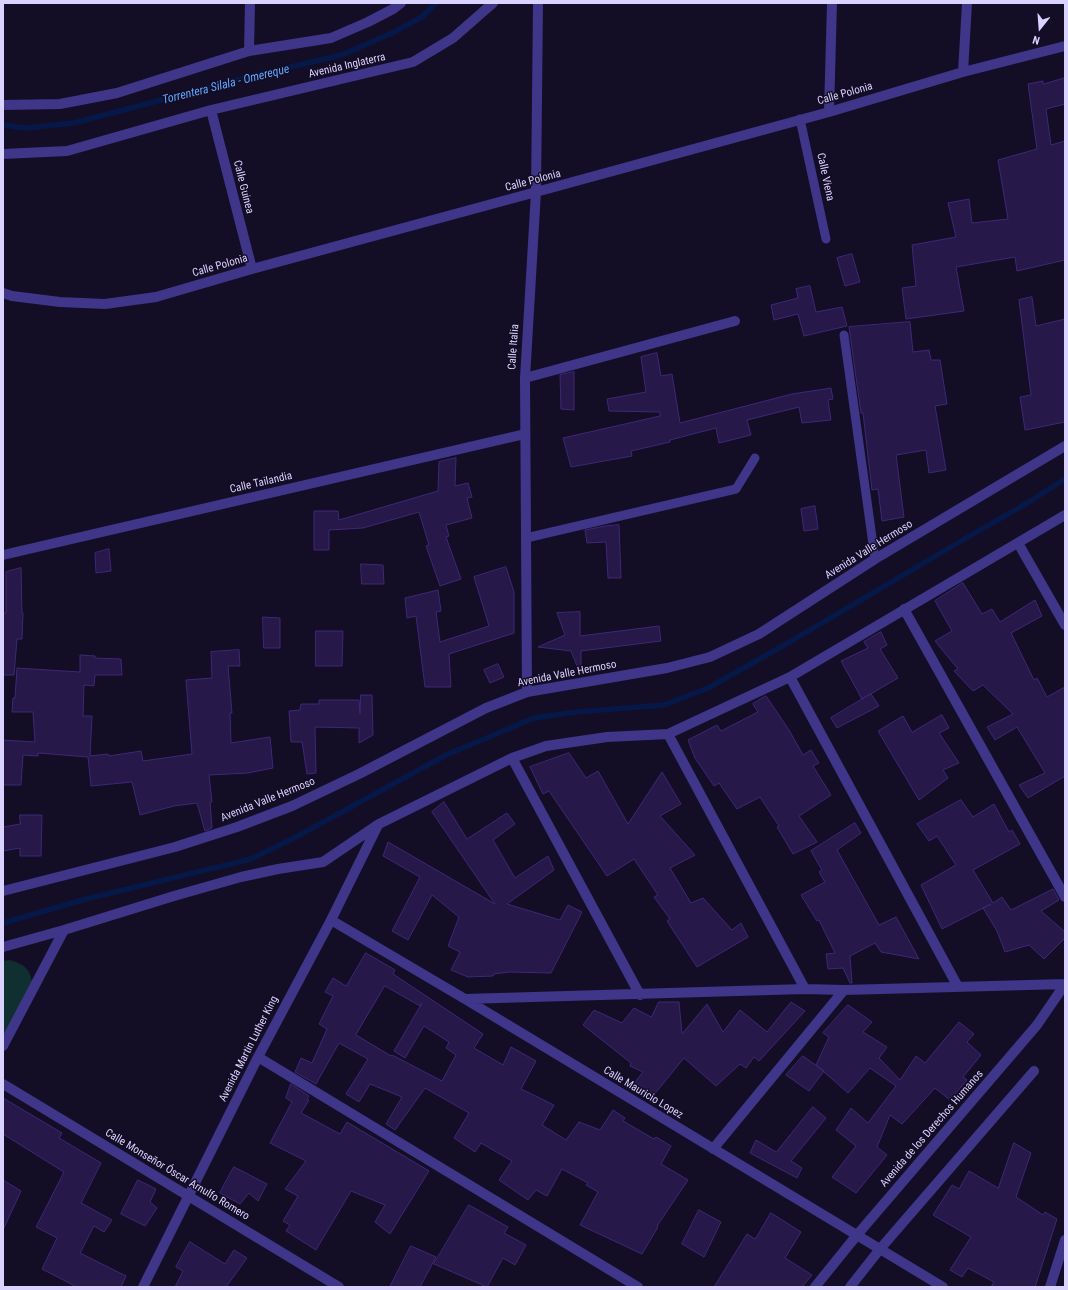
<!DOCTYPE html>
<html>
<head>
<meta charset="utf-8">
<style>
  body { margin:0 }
  #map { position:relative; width:1068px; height:1290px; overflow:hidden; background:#140d26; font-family:"Roboto Condensed",sans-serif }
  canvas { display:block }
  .frame { position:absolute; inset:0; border:4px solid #dbd3ff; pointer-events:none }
  .north { position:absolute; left:1020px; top:8px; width:40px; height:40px; -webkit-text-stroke:3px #140d26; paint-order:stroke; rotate:197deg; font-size:11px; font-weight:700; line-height:16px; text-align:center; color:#dbd3ff }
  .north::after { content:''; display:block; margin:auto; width:14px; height:18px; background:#dbd3ff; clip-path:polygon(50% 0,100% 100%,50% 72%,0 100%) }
</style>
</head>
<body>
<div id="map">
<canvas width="1068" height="1290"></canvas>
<div class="frame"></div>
<div class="north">N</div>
</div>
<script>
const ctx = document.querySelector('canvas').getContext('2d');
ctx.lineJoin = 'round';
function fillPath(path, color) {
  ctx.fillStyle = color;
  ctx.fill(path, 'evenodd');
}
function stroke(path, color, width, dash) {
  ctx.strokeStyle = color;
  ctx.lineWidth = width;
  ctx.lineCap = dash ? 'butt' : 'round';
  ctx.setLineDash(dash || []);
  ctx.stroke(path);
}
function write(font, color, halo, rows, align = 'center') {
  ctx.font = font + ' "Roboto Condensed",sans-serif';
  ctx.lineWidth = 3;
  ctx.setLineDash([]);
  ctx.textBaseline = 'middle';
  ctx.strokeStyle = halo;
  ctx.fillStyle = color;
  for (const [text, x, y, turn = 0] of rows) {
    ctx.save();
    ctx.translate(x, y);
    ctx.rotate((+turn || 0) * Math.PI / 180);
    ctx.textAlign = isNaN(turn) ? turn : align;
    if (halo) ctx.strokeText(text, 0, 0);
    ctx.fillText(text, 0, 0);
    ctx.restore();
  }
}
fillPath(new Path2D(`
  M10 960C24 965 29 967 32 982L3 1038V961Z`), '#102f31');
stroke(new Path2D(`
  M3 125 26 128 74 123 264 73 342 55 392 33 422 17 436 3
  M3 923 86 899 251 859 296 837 446 755 534 718 576 712 664 705 708 688 781 647 973 534 1029 502 1065 479`), '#061847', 5.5);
const building = new Path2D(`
  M1065 78V104L1046 109 1051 145 1065 141V260L1017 271 1015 257 956 267 964 311 906 319 902 288 916 286 912 245 956 237 948 203 969 199 972 223 1008 219 998 160 1037 149 1028 84 1043 81V84Z
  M852 254 860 282 845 286 837 258Z
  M810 286 816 312 842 307 847 326 804 336 798 314 774 320 771 305 798 298 796 289Z
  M1032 297 1036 326 1065 319V422L1025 430 1020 397 1031 395 1019 300Z
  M910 322 913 352 929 350 931 360H940L947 404 935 406 946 470 929 473 926 450 896 455 904 517 882 521 878 489 872 490 863 413H861L849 327Z
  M657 353 661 376 672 374 680 423 792 394 831 388 833 399 828 400 831 420 802 423 799 407 747 420 751 435 719 443 716 428 670 440V442L631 451 632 456 571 467 563 438 660 416V412L609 411 607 399 646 392 641 357Z
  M574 372V410L561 409 560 375Z
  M456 458 455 486 468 483 472 497 467 498 472 518 446 525 449 536 446 537 461 579 440 586 426 546 429 545 419 512 363 528 329 530V550H314V511H338L339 520 438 491 439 462Z
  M815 506 818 529 804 531 801 509Z
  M619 525 621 578H608L606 542 587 543 585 530 605 526Z
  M109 549 111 571 96 573 95 553Z
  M361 564 383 565 384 584H362Z
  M506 567 514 592V633L449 654 451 687H425L416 616 407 618 405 598 438 590 441 611 436 612 440 642 489 626 474 577Z
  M21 568 22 613H23L22 639H17L14 675H3V613H6V572Z
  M963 583 982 614 992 609 1000 622 1035 600 1042 616 1011 633 1034 680 1037 678 1047 697 1065 687V776L1028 798 1019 785 1045 773 1017 727 995 740 987 727 1013 714 983 685 973 691 954 671 958 669 935 641 952 631 935 601Z
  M580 612V636L659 626 661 641 581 651V671H579L571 651 538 647 565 635 557 613Z
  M263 617 280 618V648H264Z
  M316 631H343L342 666H316Z
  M881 632 887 645 880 649 898 678 862 699 841 661 868 648 864 642Z
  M239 650 240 666H228L232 713H230L231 743 270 737 273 768 248 773 209 775 212 802H210L212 828 205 831 197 803 174 806 140 815 132 782 91 786 88 757 38 753V756L23 755 21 785H3V740L35 742 33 712H12L13 698H15L17 668 80 672V655L95 656V658L121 659 122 675H95L94 686 84 685 83 716H92L90 756 108 754 109 756 141 751 143 761 192 754 186 680 212 678 211 652Z
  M498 664 504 677 490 683 484 670Z
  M871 694 879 706 837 728 831 718Z
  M361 695H372L373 735 359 743V728L315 727 316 773 307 774 302 742H291L289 711 300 710 301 704H319V700H359L360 713Z
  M766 696 789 730 803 755 811 750 819 763 813 766 831 795 799 816 817 842 793 854 777 827 779 826 760 797 737 809 719 783 714 786 695 758 688 740 717 725 721 731 758 712 753 704Z
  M942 715 949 728 939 733 959 763 943 770 948 778 919 800 878 731 903 716 912 732Z
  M569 753 586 778 598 771 628 824 662 772 681 804 660 816 695 855 670 868 691 903 703 898 732 930 741 923 748 937 697 967 667 921 670 919 654 897 658 895 634 859 607 876 549 791 543 794 530 767Z
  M961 800 973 817 994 804 1009 832 1012 830 1020 844 973 870 993 903 1002 897 1011 910 1053 889 1059 900 1041 911 1065 932V938L1044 959 1029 945 1005 952 997 931 983 908 991 904 942 929 921 885 956 865 937 836 929 841 917 824Z
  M444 802 467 839 507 813 515 824 493 840 515 878 548 856 554 870 507 904 560 920 568 905 582 912 551 973 509 972 494 974 493 976 468 977 451 970 460 952 448 946 459 917 432 895 408 940 392 931 420 877 383 856 388 842 495 904 432 812Z
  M20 815H42L41 856H20V848L3 851V827L20 824Z
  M855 823 861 833 837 850 879 925 896 917 919 959 881 952 875 943 850 956 852 983H850L843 968 828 969 826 954 835 953 819 920 817 921 801 895 825 882 819 872 822 870 811 851Z
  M366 953 395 970 393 974 483 1034 474 1048 503 1065 511 1047 536 1061 521 1089 554 1105 542 1125 566 1140 579 1122 600 1130 613 1110 625 1118 623 1121 654 1139 656 1137 671 1146 661 1164 688 1180 657 1226 658 1227 642 1254 580 1225 598 1192 586 1185 588 1183 562 1169 547 1196 536 1190 528 1200 499 1180 512 1161 481 1143 475 1152 454 1138 469 1113 425 1088 395 1130 386 1124 402 1097 370 1084 359 1102 346 1094 368 1059 339 1043 316 1084 295 1072 301 1058 312 1063 327 1029 319 1024 333 996 325 992 333 978 346 986ZM385 986 420 1006 422 1003 394 1051 405 1058 424 1026 449 1042 446 1048 456 1055 442 1081 392 1055 391 1056 356 1035Z
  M659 1002H679L682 1034 707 1004 723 1032 740 1010 767 1032 791 1002 805 1011 759 1061 754 1057 746 1068 740 1064 716 1086 684 1058 653 1096 635 1082 643 1072 630 1066 631 1063 583 1025 594 1010 622 1023 634 1008 651 1017Z
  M848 1005 872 1022 863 1032 887 1047 879 1058 900 1080 916 1056 925 1063 959 1022 974 1034 967 1042 981 1055 963 1077 967 1080 950 1100 935 1088 902 1124 890 1115 877 1147 887 1155 856 1193 832 1177 856 1146 836 1130 851 1108 868 1123 896 1086 870 1068 848 1093 816 1065 829 1037 823 1033Z
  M803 1056 824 1071 809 1091 786 1075Z
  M291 1084 309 1096 307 1099 309 1100 301 1113 340 1134 347 1122 429 1171 390 1234 375 1222 385 1205 351 1191 316 1250 286 1231 290 1225 283 1221 298 1196 285 1189 306 1161 270 1143 292 1102 286 1098Z
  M3 1098 62 1133 59 1138 101 1163 81 1203 112 1220 104 1232 94 1226 80 1253 126 1276 121 1287H77L42 1269 57 1238 36 1227 64 1172 3 1134Z
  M813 1107 826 1118 791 1161 802 1168 797 1178 750 1153 756 1140 776 1152Z
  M1014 1143 1031 1153 1016 1197 1043 1215 1045 1212 1057 1219 1035 1287H991L994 1282 968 1268 962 1277 950 1270 971 1237 933 1215 952 1185 959 1189 969 1171 998 1188Z
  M234 1167 267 1184 258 1201 249 1193 240 1204 220 1193Z
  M3 1180 21 1191 3 1230Z
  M138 1180 156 1189 150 1202 157 1208 145 1226 121 1214Z
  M469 1205 508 1227 504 1233 526 1245 515 1265 503 1258 487 1287 434 1264Z
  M699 1210 721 1222 704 1257 682 1244Z
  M771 1213 801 1232 785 1258 812 1275 802 1287H714L747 1234 755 1239Z
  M190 1242 225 1264 234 1250 247 1258 226 1287H175L183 1271 176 1267Z
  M411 1246 436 1257 420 1287H390Z`);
fillPath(building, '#261849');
stroke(building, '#3e2877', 1);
stroke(new Path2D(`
  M800 119 826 239
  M844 335 875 559
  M526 538 736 489 755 458`), '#3f3589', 9);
stroke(new Path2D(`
  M249 51 250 3
  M963 72 967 3
  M3 105 60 104 117 93 249 51 331 38 368 22 393 9 401 3
  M211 110 252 269
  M829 112 832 3
  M3 154 67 151 211 110 413 62 453 38 493 3
  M3 293 12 296 60 302 105 304 156 297 252 269 536 192 829 112 963 72 1065 46
  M525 378 735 321
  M1018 543 1065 625
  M3 555 525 434
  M904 609 1065 897
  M790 677 958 987
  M527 692 525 378 536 192 538 3
  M668 734 805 989
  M512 758 640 995
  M331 920 465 999 943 1287
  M3 947 64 930 174 896 241 877 278 869 323 862 379 824 512 758 546 746 607 737 668 734 790 677 1065 515
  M465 999 805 989 844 990 1065 984
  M3 1046 64 930
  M258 1057 638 1287
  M3 1084 339 1287
  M713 1149 844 990
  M143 1287 258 1057 331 920 378 825
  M815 1287 857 1235 1037 1025 1065 984
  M850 1287 880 1249 1034 1071
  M1050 1287 1065 1240`), '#3f3589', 10);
stroke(new Path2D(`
  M3 891 175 847 237 827 292 806 359 774 486 708 527 692 667 668 710 657 759 634 875 559 1065 446`), '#3f3589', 10);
write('11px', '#dbd3ff', '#140d26', [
  ["Avenida Inglaterra",347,66,-13],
  ["Calle Polonia",845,94,-16],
  ["Calle Viena",825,177,78],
  ["Calle Polonia",533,181,-15],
  ["Calle Guinea",243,187,76],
  ["Calle Polonia",220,266,-16],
  ["Calle Italia",514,347,-86],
  ["Calle Tailandia",261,483,-13],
  ["Avenida Valle Hermoso",869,550,-32],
  ["Avenida Valle Hermoso",567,674,-11],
  ["Avenida Valle Hermoso",268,800,-22],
  ["Avenida Martin Luther King",249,1049,-63],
  ["Calle Mauricio Lopez",643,1093,31],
  ["Avenida de los Derechos Humanos",932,1129,-49],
  ["Calle Monseñor Óscar Arnulfo Romero",177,1175,31]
]);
write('italic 12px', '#61a9ff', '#140d26', [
  ["Torrentera Silala - Omereque",226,85,-14]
]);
</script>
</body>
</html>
